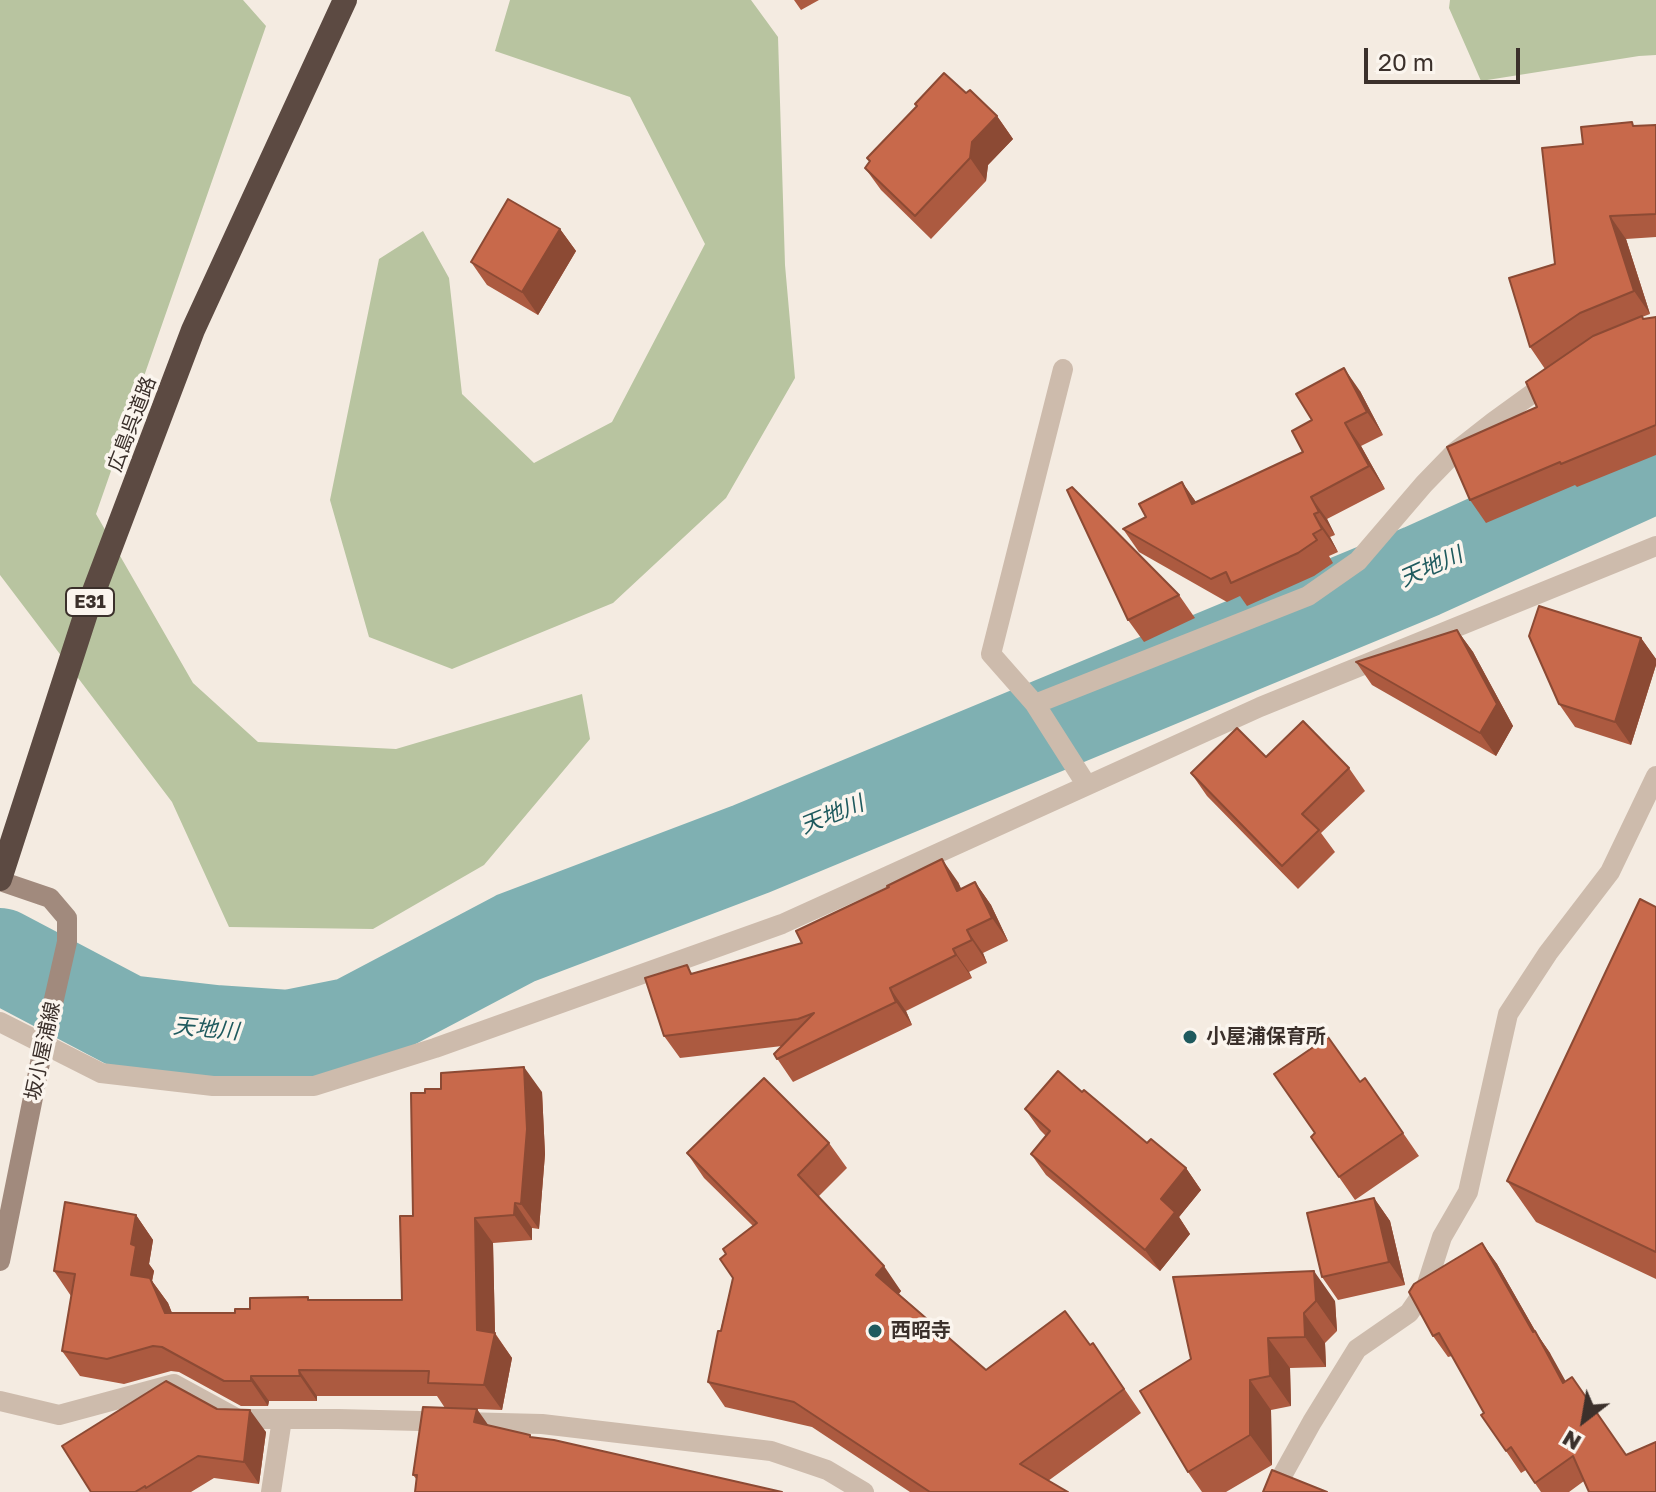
<!DOCTYPE html>
<html>
<head>
<meta charset="utf-8">
<style>
  body { margin:0 }
  #map { position:relative; width:1656px; height:1492px; overflow:hidden; background:#f4ebe1; font-family:"Golos Text",sans-serif }
  canvas { display:block }
  .north { position:absolute; left:1544px; top:1380px; width:80px; height:80px; -webkit-text-stroke:6px #fbf5ee; paint-order:stroke; rotate:211deg; font-size:22px; font-weight:700; line-height:32px; text-align:center; color:#3b302b }
  .north::after { content:''; display:block; margin:auto; width:28px; height:36px; background:#3b302b; clip-path:polygon(50% 0,100% 100%,50% 72%,0 100%) }
  .scale { position:absolute; left:1364px; top:48px; width:156px; height:36px; box-sizing:border-box; border:4px solid #3b302b; border-top:0; padding-left:10px; font-size:24px; line-height:28px; white-space:nowrap; color:#3b302b; -webkit-text-stroke:6px #fbf5ee; paint-order:stroke }
</style>
</head>
<body>
<div id="map">
<canvas width="1656" height="1492"></canvas>
<div class="north">N</div>
<div class="scale">20 m</div>
</div>
<script>
const ctx = document.querySelector('canvas').getContext('2d');
ctx.lineJoin = 'round';
function fillPath(path, color) {
  ctx.fillStyle = color;
  ctx.fill(path, 'evenodd');
}
function stroke(path, color, width, dash) {
  ctx.strokeStyle = color;
  ctx.lineWidth = width;
  ctx.lineCap = dash ? 'butt' : 'round';
  ctx.setLineDash(dash || []);
  ctx.stroke(path);
}
function write(font, color, halo, rows, align = 'center') {
  ctx.font = font + ' "Golos Text","Noto Sans JP",sans-serif';
  ctx.lineWidth = 7;
  ctx.setLineDash([]);
  ctx.textBaseline = 'middle';
  ctx.strokeStyle = halo;
  ctx.fillStyle = color;
  for (const [text, x, y, turn = 0] of rows) {
    ctx.save();
    ctx.translate(x, y);
    ctx.rotate((+turn || 0) * Math.PI / 180);
    ctx.textAlign = isNaN(turn) ? turn : align;
    if (halo) ctx.strokeText(text, 0, 0);
    ctx.fillText(text, 0, 0);
    ctx.restore();
  }
}
fillPath(new Path2D(`
  M0 0H243L266 26 96 514 193 683 258 742 396 749 582 694 590 739 484 865 373 929 229 927 172 802 0 575Z
  M510 0H751L778 37 785 265 795 378 726 498 613 603 452 669 369 637 330 500 379 259 423 231 449 278 462 394 534 463 612 422 705 244 630 97 495 51Z
  M1450 0H1656V55L1639 56 1481 81 1449 8Z`), '#b8c4a0');
stroke(new Path2D(`
  M0 955 127 1022 214 1032 288 1037 353 1024 516 938 751 849 1422 571 1656 465`), '#7fb0b2', 94);
stroke(new Path2D(`
  M1063 369 991 654 1035 704 1086 784
  M1035 704 1308 596 1358 561 1424 484 1456 451 1493 422 1551 380
  M0 1022 101 1073 213 1086H314L435 1048 782 924 1260 707 1656 546
  M0 1401 59 1415 174 1384 238 1419H338L542 1424 771 1451 827 1470 864 1492
  M271 1492 282 1419
  M1273 1492 1312 1422 1357 1349 1409 1313 1425 1290 1442 1237 1468 1192 1508 1014 1548 953 1610 872 1656 776`), '#cdbbac', 20);
stroke(new Path2D(`
  M0 881 50 898 67 918V942L44 1043 0 1261`), '#a18a7d', 20);
stroke(new Path2D(`
  M0 879 88 607 193 330 345 0`), '#5c4a42', 24);
fillPath(new Path2D(`
  M794 0H819L801 10Z
  M966 93 997 116 1013 139 988 165 986 181 931 239 881 190 865 168 870 162 867 158Z
  M1656 125V237L1626 239 1650 314 1642 317 1644 319 1656 317V455L1577 487 1575 485 1486 523 1470 500 1537 407 1545 369 1530 347 1555 264 1583 144 1635 126Z
  M560 229 576 251 538 315 487 285 471 262Z
  M1360 391 1383 435 1361 446 1385 489 1327 519 1335 535 1330 537 1338 552 1329 556 1333 563 1314 576 1247 606 1240 596 1227 602 1139 552 1123 529 1146 517 1182 482 1196 502 1303 452Z
  M1179 595 1195 618 1144 642 1128 620Z
  M1457 630 1473 652 1513 726 1496 756 1372 685 1356 662Z
  M1641 638 1656 659V665L1631 745 1575 727 1559 704Z
  M1266 757 1349 768 1365 791 1321 833 1335 852 1298 889 1207 796 1191 773Z
  M958 882 961 889 975 882 991 905 1008 941 983 953 987 963 969 972 972 978 906 1011 912 1025 793 1082 774 1054 782 1046 680 1058 664 1036 693 973 802 943Z
  M1656 907V1279L1536 1222 1507 1181Z
  M1365 1078 1419 1156 1355 1200 1311 1137 1315 1133 1360 1082Z
  M542 1092 545 1154 539 1229 532 1228V1240L493 1243 495 1333 512 1358 502 1410 478 1409 417 1480 413 1475 445 1408 437 1396H317V1401H269L268 1406H241L179 1372 171 1371 124 1384 80 1376 62 1351 71 1296 54 1271 136 1215 153 1240 149 1264 154 1271 152 1281 168 1303 172 1313H235L250 1309 310 1300H402L413 1216Z
  M1082 1092 1147 1143 1186 1168 1201 1190 1179 1217 1190 1234 1160 1271 1046 1175 1031 1154 1046 1136 1040 1130 1025 1109Z
  M829 1143 847 1168 818 1197 901 1291 899 1294 986 1370 1090 1345 1093 1343 1141 1413 1048 1481 1068 1492H910L812 1427 725 1407 708 1382 733 1278 726 1254 753 1226 704 1178 687 1153Z
  M1374 1198 1390 1221 1405 1285 1338 1300 1322 1277Z
  M1482 1243 1497 1264 1537 1334 1550 1353 1584 1481 1569 1492H1541L1526 1470 1521 1473 1506 1451 1452 1356 1448 1357 1433 1336Z
  M1173 1277 1335 1301 1337 1331 1325 1343 1326 1367 1290 1368 1291 1406 1271 1410 1272 1465 1226 1492H1202L1188 1472 1191 1359Z
  M217 1409 266 1432 259 1484 214 1478 191 1492H91Z`), '#ac5a40');
fillPath(new Path2D(`
  M997 116 1013 139 988 165 986 181 970 158 972 142Z
  M1610 216 1626 239 1650 314 1634 291Z
  M560 229 576 251 538 315 522 292Z
  M1344 368 1360 391 1383 435 1367 412Z
  M1345 423 1361 446 1385 489 1369 466Z
  M1182 482 1198 505 1192 504Z
  M1311 497 1327 519 1335 535 1319 512Z
  M1314 514 1330 537 1338 552 1322 529Z
  M1457 630 1473 652 1513 726 1496 756 1480 733Z
  M1641 638 1656 659V665L1631 745 1615 722Z
  M942 859 958 882 973 914 957 891Z
  M975 882 991 905 1008 941 992 918Z
  M967 930 983 953 987 963 972 940Z
  M953 949 969 972 972 978 956 955Z
  M890 988 906 1011 912 1025 896 1002Z
  M524 1067 542 1092 545 1154 539 1229 521 1204Z
  M1186 1168 1201 1190 1179 1217 1190 1234 1160 1271 1145 1250 1161 1199Z
  M1374 1198 1390 1221 1405 1285 1389 1262Z
  M515 1203 532 1228V1240L514 1215Z
  M136 1215 153 1240 149 1264 154 1271 152 1281 168 1303 182 1338 131 1275V1244Z
  M475 1218 493 1243 495 1334 512 1358 502 1410 484 1385 477 1330Z
  M1482 1243 1497 1264 1537 1334 1550 1353 1579 1405 1563 1383Z
  M884 1266 901 1291 894 1299 876 1275Z
  M1314 1271 1335 1301 1337 1331 1316 1301Z
  M1304 1313 1325 1343 1326 1367 1305 1337Z
  M1268 1338 1290 1368 1291 1406 1270 1376Z
  M299 1370 317 1396V1401L300 1376Z
  M251 1376 269 1401 268 1406 251 1381Z
  M1250 1380 1271 1410 1272 1465 1250 1435Z
  M477 1409 496 1436 474 1422Z
  M250 1410 266 1432 259 1484 244 1462Z`), '#8c4a34');
const building = new Path2D(`
  M944 73 966 93 970 90 997 116 972 142 970 158 915 216 865 168 870 161 867 158 917 106 915 104Z
  M1632 122 1633 126 1656 125V214L1610 216 1634 291 1580 313 1530 347 1509 278 1555 264 1542 148 1583 144 1581 127Z
  M508 199 560 229 522 292 471 262Z
  M1642 316 1643 319 1656 317V425L1561 464 1560 462 1470 500 1447 447 1537 407 1526 382 1593 336Z
  M1344 368 1367 412 1345 423 1369 466 1311 497 1319 512 1314 514 1322 529 1313 534 1317 540 1298 553 1231 583 1226 572 1211 579 1123 529 1146 517 1139 504 1182 482 1192 504 1303 452 1292 431 1312 420 1296 394Z
  M1072 487 1179 595 1128 620 1067 490Z
  M1539 606 1641 638 1615 722 1559 704 1529 636Z
  M1457 630 1497 704 1480 733 1356 662Z
  M1303 721 1349 768 1302 814 1319 830 1282 866 1191 773 1237 728 1266 757Z
  M942 859 957 891 975 882 992 918 967 930 972 940 953 949 956 955 890 988 896 1002 777 1059 774 1054 814 1013 798 1019 664 1036 645 978 687 965 691 974 802 943 796 931 889 887 887 886Z
  M1640 899 1656 907V1252L1507 1181Z
  M1328 1037 1360 1082 1365 1078 1403 1133 1339 1177 1311 1137 1315 1133 1274 1074Z
  M524 1067 527 1129 521 1204 515 1203 514 1215 475 1218 477 1330 495 1333 484 1385 428 1383 429 1371 299 1370 300 1376H251V1381H224L162 1347 153 1346 107 1359 62 1351 75 1274 54 1271 65 1202 136 1215 131 1244 136 1246 131 1275 150 1278 165 1313H235V1309H250V1298L308 1297V1300H402L400 1216H413L411 1093H425V1089H441V1073Z
  M1058 1071 1082 1092 1084 1090 1147 1143 1151 1139 1186 1168 1161 1199 1175 1212 1145 1250 1031 1154 1050 1131 1025 1109Z
  M764 1078 829 1143 798 1175 884 1266 876 1275 986 1370 1065 1311 1090 1345 1093 1343 1124 1389 1020 1464 1068 1492H930L794 1402 708 1382 718 1331H721L733 1278 720 1259 726 1254 723 1249 757 1223 687 1153Z
  M1374 1198 1389 1262 1322 1277 1307 1213Z
  M1482 1243 1533 1332 1535 1331 1563 1383 1572 1377 1626 1455 1656 1442V1492H1589L1573 1456 1535 1483 1511 1447 1506 1451 1481 1415 1484 1413 1439 1333 1433 1336 1409 1292 1414 1284Z
  M1314 1271 1316 1301 1304 1313 1305 1337 1268 1338 1270 1376 1250 1380V1435L1188 1472 1140 1391 1191 1359 1173 1277Z
  M166 1381 217 1409 250 1410 244 1462 198 1456 146 1488 145 1486 135 1492H91L62 1446Z
  M423 1407 477 1409 474 1422 530 1435V1437L554 1440 782 1492H415L417 1475H413Z
  M1272 1470 1327 1492H1263Z`);
fillPath(building, '#c8694b');
stroke(building, '#8c4a34', 2);
for (const [x, y, r, color] of [
  [1190,1037,8,"#1f5a5e"],
  [875,1331,8,"#1f5a5e"]
]) {
  const dot = new Path2D();
  dot.arc(x, y, r, 0, 2 * Math.PI);
  ctx.fillStyle = color;
  ctx.fill(dot);
  stroke(dot, '#fbf5ee', 3);
}
for (const [x, y, w] of [
  [90,602,48]
]) {
  const box = new Path2D();
  box.roundRect(x - w / 2, y - 14, w, 28, 6);
  ctx.fillStyle = '#fbf5ee';
  ctx.fill(box);
  stroke(box, '#3b302b', 2);
}
write('bold 18px', '#3b302b', null, [
  ["E31",90,602]
]);
write('20px', '#3b302b', '#fbf5ee', [
  ["広島呉道路",132,424,-69],
  ["坂小屋浦線",43,1051,-78]
]);
write('bold 20px', '#3b302b', '#fbf5ee', [
  ["小屋浦保育所",1206,1037],
  ["西昭寺",891,1331]
], 'left');
write('italic 22px', '#1f5a5e', '#fbf5ee', [
  ["天地川",1431,567,-24],
  ["天地川",832,815,-22],
  ["天地川",206,1029,5]
]);
</script>
</body>
</html>
